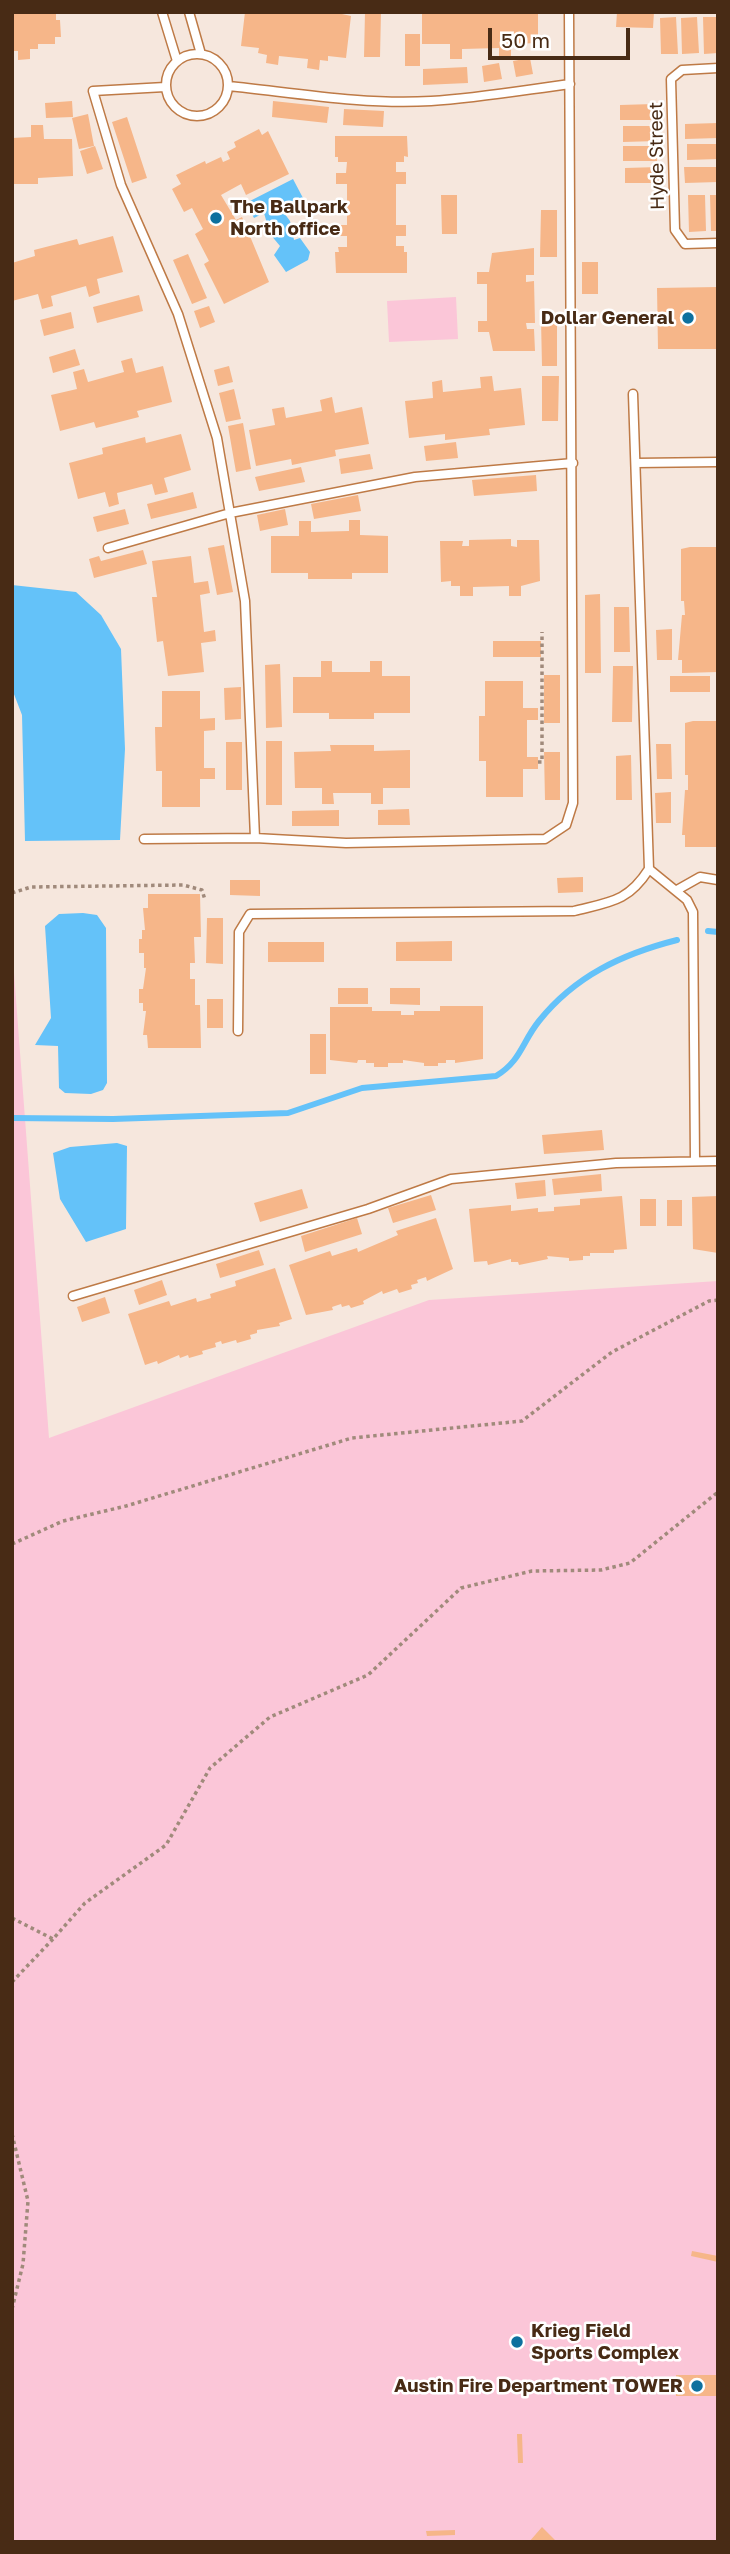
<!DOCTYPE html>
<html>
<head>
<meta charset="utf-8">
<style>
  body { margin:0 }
  #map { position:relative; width:730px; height:2554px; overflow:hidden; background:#f6e7dd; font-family:"Golos Text",sans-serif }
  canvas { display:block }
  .frame { position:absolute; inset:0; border:14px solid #482b15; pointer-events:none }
  .scale { position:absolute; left:488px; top:28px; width:142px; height:32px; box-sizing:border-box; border:4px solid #482b15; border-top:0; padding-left:9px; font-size:21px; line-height:24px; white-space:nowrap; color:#482b15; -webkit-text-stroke:5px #fff; paint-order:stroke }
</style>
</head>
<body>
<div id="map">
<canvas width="730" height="2554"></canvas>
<div class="frame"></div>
<div class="scale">50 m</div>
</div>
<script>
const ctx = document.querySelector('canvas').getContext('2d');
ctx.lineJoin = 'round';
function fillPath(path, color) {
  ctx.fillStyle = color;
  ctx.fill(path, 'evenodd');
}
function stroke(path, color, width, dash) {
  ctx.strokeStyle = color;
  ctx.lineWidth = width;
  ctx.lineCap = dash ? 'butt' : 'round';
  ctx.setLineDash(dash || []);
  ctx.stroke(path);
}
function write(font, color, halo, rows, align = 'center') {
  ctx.font = font + ' "Golos Text",sans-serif';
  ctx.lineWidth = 5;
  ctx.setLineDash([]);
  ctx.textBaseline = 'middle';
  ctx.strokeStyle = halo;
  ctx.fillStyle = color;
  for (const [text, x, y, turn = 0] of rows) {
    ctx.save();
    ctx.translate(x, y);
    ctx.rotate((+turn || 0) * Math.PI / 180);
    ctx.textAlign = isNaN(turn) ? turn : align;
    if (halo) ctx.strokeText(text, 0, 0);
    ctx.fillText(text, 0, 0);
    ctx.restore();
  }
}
fillPath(new Path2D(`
  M456 297 458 339 389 342 387 301Z
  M12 946 49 1438 429 1300 718 1281V2542H12Z`), '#fbc6d8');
fillPath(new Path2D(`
  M293 179 303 198 279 206 290 221 294 240 300 238 310 252 308 260 286 272 274 255 280 246 270 234 264 213 254 218 246 203Z
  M12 585 76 592 101 615 121 649 125 749 120 840 25 841 22 715 12 689Z
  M83 913 97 915 106 928 107 1083 103 1090 91 1094 65 1093 59 1088 58 1046 35 1045 51 1018 45 926 59 914Z
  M117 1143 127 1146 126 1229 86 1242 60 1199 53 1153 70 1147Z`), '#64c2f9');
stroke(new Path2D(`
  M708 931 718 932
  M12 1118 113 1119 288 1113 362 1088 496 1076C521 1061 522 1042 539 1021 575 976 622 954 677 940`), '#64c2f9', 6);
fillPath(new Path2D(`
  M12 12H56V20H60L61 37H55V44H38V49H30V59L18 60V51H12Z
  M245 12H333L351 16 346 58 328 56V61L320 60 319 70 307 68 308 59 279 56 278 65 266 63 267 55 258 53 259 48 241 46Z
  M365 12H381L380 57H364Z
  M422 12H538V43L511 44V59H499V48L462 49V59H450V44H422Z
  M617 12H654L653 28 616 27Z
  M676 17 678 54H661L660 18Z
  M697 17 699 53 682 54 681 18Z
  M703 17H718V53L704 54Z
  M405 34H420V66H405Z
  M530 58 533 74 516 77 513 61Z
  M499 63 502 79 484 82 482 66Z
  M467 67 468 83 423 85V69Z
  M72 101 73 117 46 118 45 103Z
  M273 101 329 107 327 123 272 117Z
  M654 104V120H620V105Z
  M344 109 384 111 383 127 343 125Z
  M88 114 94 146 79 149 72 118Z
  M127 117 147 178 132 183 112 122Z
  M718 123V138L685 139V124Z
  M31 125H43L44 139H72L73 176 38 178V184H12V138L31 137Z
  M623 126H656L657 141 623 142Z
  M259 129 262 135 268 131 289 174 246 195 241 184 221 195 236 220 242 217 269 282 224 304 204 264 209 261 195 234 203 229 192 208 184 212 172 189 181 184 176 175 205 161 206 164 221 157 223 162 230 159 227 152 236 147 234 142Z
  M335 136H407L408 157 404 156V162H396V172H406V184H396V225H406V236H396V246H404V252H407V273H336L335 252H339L338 247H347V236H336V225H347V184H336V173H346L347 162H338V157H335Z
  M687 144H718V159L687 160Z
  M95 146 103 169 87 174 80 151Z
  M623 146H656L657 161H623Z
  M659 167V183H625V168Z
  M684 167H718V182L685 183Z
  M441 195H457V234H442Z
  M688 195H705L706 231 689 232Z
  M710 195H718V231H711Z
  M541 210H557V257H540Z
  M113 236 123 272 97 279 100 293 89 297 86 286 51 296 53 306 42 309 38 294 12 301V263L35 256 34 250 77 239 79 245Z
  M534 248V275H526V282L534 281 535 323H526L527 329H534L535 351H493L489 332H478V321H487V284H477V272H489L492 253Z
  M188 254 207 298 192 304 173 260Z
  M582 262H598V294H582Z
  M718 287V349H658L657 288Z
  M139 295 143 311 97 323 93 307Z
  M209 306 215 322 200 328 194 311Z
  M71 312 74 328 44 336 40 320Z
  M557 319V366H542L541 320Z
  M75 349 80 365 53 373 49 357Z
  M132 358 136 373 163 366 172 402 137 411 139 417 96 428 94 422 60 431 51 395 77 389 73 372 84 369 88 382 124 372 121 361Z
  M229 366 233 382 218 386 214 370Z
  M492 376 494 391 521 388 525 425 489 429 490 435 445 440V434L409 438 405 401 433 398 432 382 442 380 443 392 481 388 480 377Z
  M542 376H559L558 421H542Z
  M234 389 241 419 226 422 219 393Z
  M332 397 335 413 362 407 369 444 335 450 336 456 292 465 291 459 256 466 249 430 275 425 272 409 284 407 286 418 322 411 320 400Z
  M243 423 251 469 236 472 228 426Z
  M181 434 191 470 164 478 168 492 155 495 152 484 117 493 119 504 109 507 105 492 78 499 69 463 103 454 102 448 145 437 146 443Z
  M456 442 458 458 426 461 424 446Z
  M370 454 373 469 341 474 339 459Z
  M301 467 305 482 259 491 255 477Z
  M536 475 537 491 474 496 472 480Z
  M193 492 197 508 151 519 147 504Z
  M358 495 361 511 314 519 311 504Z
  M125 509 129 524 97 532 93 517Z
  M285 509 288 525 260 531 257 515Z
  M349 520H360V535L388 536V573H352V579H308V573H271V536H299V521H311V532L349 531Z
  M511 539V546L517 547V540H539L540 581 521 586V596H509V586L473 587V596H460V586H451V581L441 582 440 541H463L462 546H469V540Z
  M224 545 233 592 217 595 208 548Z
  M690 547H718V672L682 673V660H678L682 615H685L684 601H681V549Z
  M143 550 147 564 94 578 89 559 99 556 101 561Z
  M191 556 194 583 208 581 210 593 200 595 204 632 215 630 216 641 201 643 204 672 168 676 163 641 157 642 152 597H157L152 561Z
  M600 594 601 673H585V595Z
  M614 607H629L630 652H614Z
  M672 629V660H657L656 630Z
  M493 641H541V657H493Z
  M321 661H332V672H370V661H382V676H410V713H374V719H329V713H293V677H321Z
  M280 664 282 727 266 728 265 665Z
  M613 666H633L632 722H612Z
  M544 675H560V723H544Z
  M670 676H710V692H670Z
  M485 681H523V708H538V720H527V757H538V769H523V797H486V761H479V716H485Z
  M241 687V719L225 720 224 688Z
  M162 691H200V719L215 718V730L204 731V768H215V779H200V807H162V771H156L155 727H162Z
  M693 721H718V847H685V835H682L685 790H688V775H685V723Z
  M266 741H282V805H266Z
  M226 742H242V790H226Z
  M656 744H671L672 779H657Z
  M330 745H374V751L410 750V788H383V804H371V793H333L334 804H322V788H295L294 752 331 751Z
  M544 752H560V800H545Z
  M631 755 632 800H616V756Z
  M671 792V823H656L655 793Z
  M409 809 410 825H378V810Z
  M339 810V826H292V811Z
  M583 877V892L558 893 557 878Z
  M230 880H260V896L230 895Z
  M148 894H200L201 937H194L195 963H190V979H195V1005H200L201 1048H148L147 1035H143L146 1011H143V1003H139V989H143L146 968H144V953H139V939H142V930H145L143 908H148Z
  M207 918H223V964L206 963Z
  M452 941V961H396V942Z
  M268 942H324V962H268Z
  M338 988H368V1004H338Z
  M390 988H420V1005L390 1004Z
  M207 999H223V1028H207Z
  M440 1006H483V1059L455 1063V1060H446V1063H438V1066H424V1063L403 1060V1063H388V1067H374V1063H366V1060H358L357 1063 330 1060V1007H372V1011H401V1015H414V1011H440Z
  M310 1034H326V1074H310Z
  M602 1130 604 1150 544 1154 542 1135Z
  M601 1174 602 1191 554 1195 552 1179Z
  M545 1180 546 1196 517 1199 515 1183Z
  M302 1189 308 1208 260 1222 254 1203Z
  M431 1195 436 1210 393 1223 388 1208Z
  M622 1196 627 1249 614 1250V1253H590V1256H583V1260L569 1261V1258L547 1256 548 1259 519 1265 518 1262H511V1259L488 1265 487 1261 474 1262 469 1209 511 1205V1211L538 1208V1212L554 1211V1207L580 1205V1199Z
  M718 1196V1253L693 1249 692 1197Z
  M640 1199H656V1226H640Z
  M667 1200H682V1226H667Z
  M357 1218 362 1234 305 1252 301 1236Z
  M436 1218 453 1269 427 1281 426 1277 417 1280 418 1283 411 1285 412 1289 399 1293 397 1289 383 1294 382 1291 363 1301 364 1304 351 1308 349 1305 342 1307 341 1304 332 1307 333 1310 306 1315 289 1265 330 1251 332 1256 357 1248 358 1252 398 1235 396 1231Z
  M259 1250 264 1265 220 1278 216 1264Z
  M275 1268 292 1319 279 1323 280 1326 257 1330V1333L250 1335 251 1339 237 1343 236 1340 222 1344 221 1341 215 1343 216 1347 202 1351 203 1354 189 1358 188 1355 180 1358 179 1355 158 1364 157 1361 145 1365 128 1314 169 1301 171 1306 196 1298 197 1302 211 1298 210 1294 236 1286 235 1281Z
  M162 1280 167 1295 139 1305 134 1290Z
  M105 1297 110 1313 82 1322 77 1307Z
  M692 2251 718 2256V2262L691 2256Z
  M676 2375H718V2396H676Z
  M517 2434H522L523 2463H518Z
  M542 2527 557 2542H529Z
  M455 2530V2535L427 2536 426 2531Z`), '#f6b689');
const lane = new Path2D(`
  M162 12 177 61
  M189 12 201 54
  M166 85a31 31 0 1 1 62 0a31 31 0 1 1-62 0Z
  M718 68 682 70 671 79 675 230 685 244 718 243
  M229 86C296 93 364 105 431 101 478 98 524 90 570 84
  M165 87 93 91 121 185 178 314 217 438 245 601 255 838
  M636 463 718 462
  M108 548 230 513 415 477 573 463
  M144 839 255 838 346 843 545 839 566 825 573 803 569 12
  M649 869 687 900 693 912 695 1161
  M677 890 700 877 718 880
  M238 1031 239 932 250 914 574 911C610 902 628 902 649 869L633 394
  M73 1296 368 1209 451 1179 616 1163 718 1161`);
stroke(lane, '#be7a46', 11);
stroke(new Path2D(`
  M538 762H542V632
  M12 893 31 887 183 885 202 890 205 900
  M12 1544 63 1521 126 1506 352 1438 522 1421 612 1352 709 1301 718 1300
  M12 1918 53 1939 85 1903 166 1845 210 1768 270 1717 368 1675 461 1588 532 1571 601 1570 630 1563 718 1492
  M12 1982 53 1939
  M12 2134 28 2201 23 2264 12 2309`), '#a08a7b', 3.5, [3.5, 3.5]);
stroke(lane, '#fff', 8);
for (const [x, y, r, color] of [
  [216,218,7,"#0e709e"],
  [688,318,7,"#0e709e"],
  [517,2342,7,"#0e709e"],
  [697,2386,7,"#0e709e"]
]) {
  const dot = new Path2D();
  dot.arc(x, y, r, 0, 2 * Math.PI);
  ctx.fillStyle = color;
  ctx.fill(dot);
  stroke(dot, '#fff', 2.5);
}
write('19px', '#482b15', '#fff', [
  ["Hyde Street",657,156,-91]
]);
write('bold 19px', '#482b15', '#fff', [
  ["The Ballpark",230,207],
  ["North office",230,229],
  ["Dollar General",674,318,"right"],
  ["Krieg Field",531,2331],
  ["Sports Complex",531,2353],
  ["Austin Fire Department TOWER",683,2386,"right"]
], 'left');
</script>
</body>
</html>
